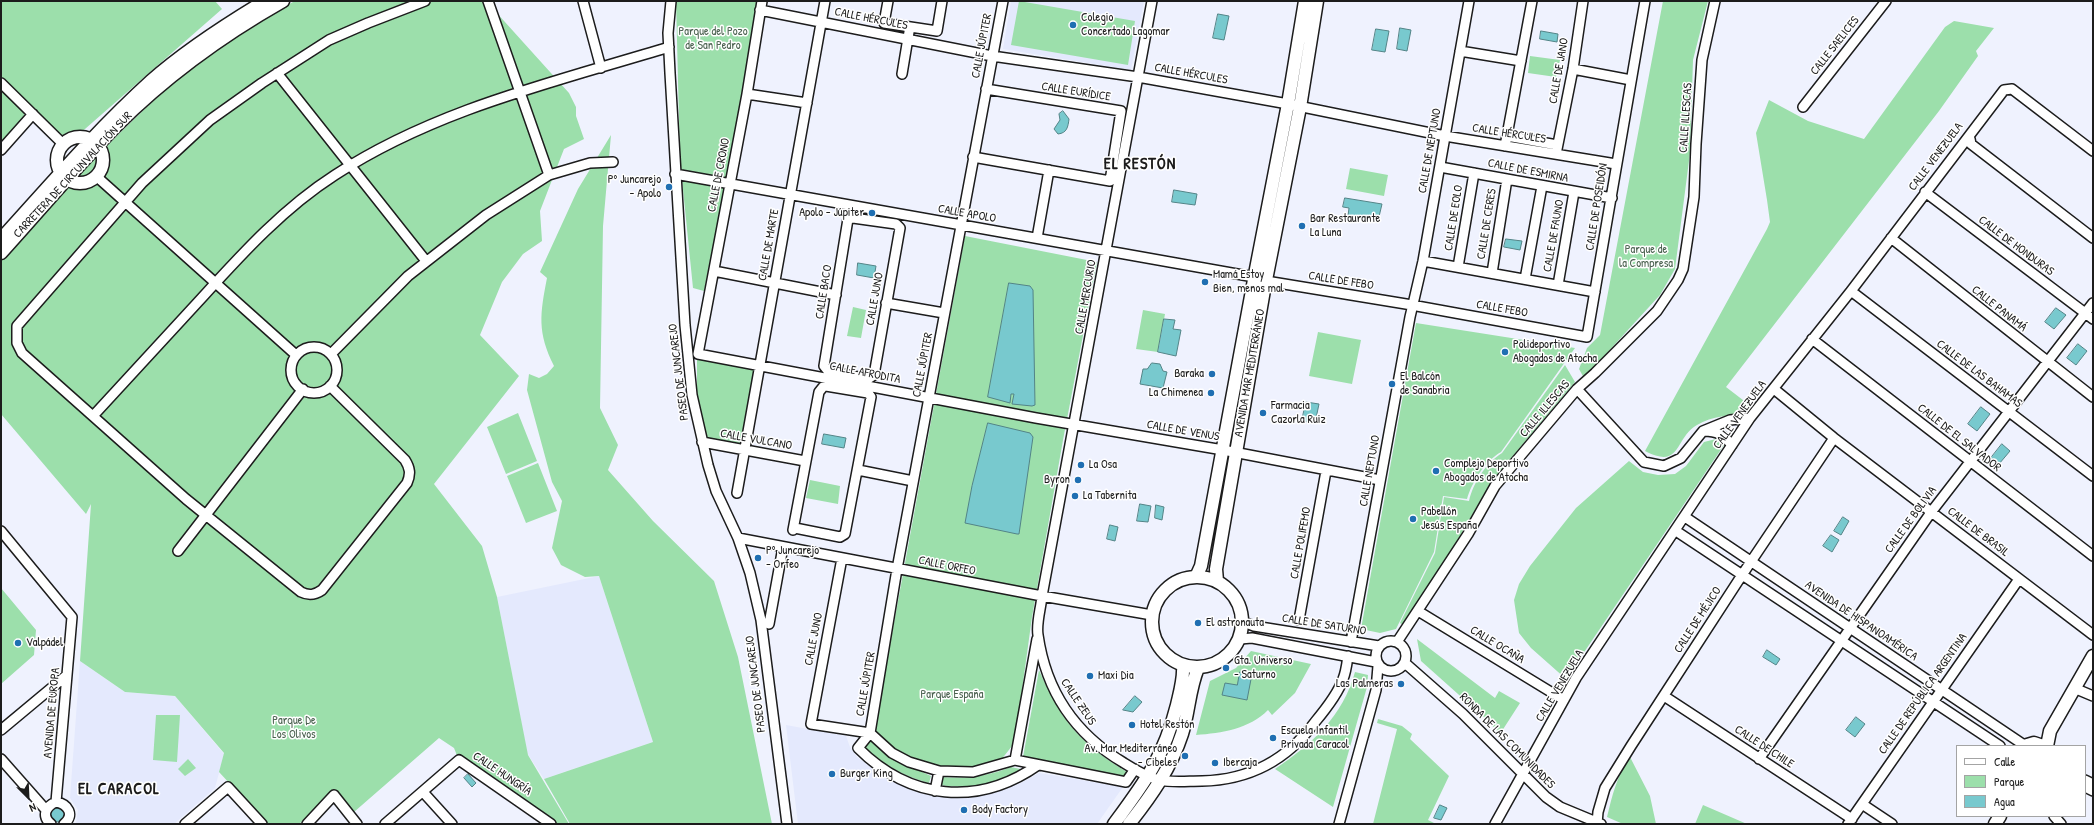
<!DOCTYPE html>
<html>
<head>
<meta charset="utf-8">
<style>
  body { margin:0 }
  #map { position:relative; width:2094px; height:825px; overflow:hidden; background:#eff2fe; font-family:"Patrick Hand",sans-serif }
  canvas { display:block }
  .frame { position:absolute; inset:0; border:2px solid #1c1c1c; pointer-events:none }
  .legend { position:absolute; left:1956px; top:745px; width:130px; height:72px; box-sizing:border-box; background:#fff; border:1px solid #a4a4a4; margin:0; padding:5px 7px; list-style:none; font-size:12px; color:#1c1c1c }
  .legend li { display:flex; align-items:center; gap:8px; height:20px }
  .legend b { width:20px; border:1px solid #a4a4a4 }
  .north { position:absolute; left:8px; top:777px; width:40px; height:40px; -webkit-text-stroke:3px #fff; paint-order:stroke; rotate:156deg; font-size:11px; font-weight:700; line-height:16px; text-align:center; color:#1c1c1c }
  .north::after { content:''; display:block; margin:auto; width:14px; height:18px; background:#1c1c1c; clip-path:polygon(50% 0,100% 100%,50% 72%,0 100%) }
</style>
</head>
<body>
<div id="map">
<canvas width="2094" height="825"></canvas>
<div class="frame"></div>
<ul class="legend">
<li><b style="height:5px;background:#fff"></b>Calle</li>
<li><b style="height:11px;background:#9cdfab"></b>Parque</li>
<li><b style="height:11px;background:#78c9ce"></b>Agua</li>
</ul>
<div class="north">N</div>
</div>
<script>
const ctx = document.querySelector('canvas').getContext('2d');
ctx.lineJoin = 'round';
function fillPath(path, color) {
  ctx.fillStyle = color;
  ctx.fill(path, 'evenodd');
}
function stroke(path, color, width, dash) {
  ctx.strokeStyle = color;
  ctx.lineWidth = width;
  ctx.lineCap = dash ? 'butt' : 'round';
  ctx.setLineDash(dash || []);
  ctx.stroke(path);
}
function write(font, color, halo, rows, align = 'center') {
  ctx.font = font + ' "Patrick Hand",sans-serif';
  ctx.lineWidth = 3;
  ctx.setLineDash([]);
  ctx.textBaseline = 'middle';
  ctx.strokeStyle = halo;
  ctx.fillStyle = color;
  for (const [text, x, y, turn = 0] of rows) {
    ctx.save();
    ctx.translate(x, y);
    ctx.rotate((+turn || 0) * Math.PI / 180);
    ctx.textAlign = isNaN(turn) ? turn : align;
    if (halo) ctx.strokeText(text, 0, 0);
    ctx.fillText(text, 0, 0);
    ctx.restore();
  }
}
fillPath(new Path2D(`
  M1011 1H1144L1131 70 1003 49Z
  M599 576 653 742 544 779 527 753 497 597Z
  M80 661 125 692 175 696 224 754 215 788 174 824 76 823 78 810 70 798Z
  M786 725 846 736 850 747 857 757 885 777 912 790 937 796H979L1019 784 1039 773 1123 787 1097 824H798Z`), '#e4e9fd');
fillPath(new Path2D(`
  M1 1H215L222 9 77 136 64 150 28 110 1 146Z
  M295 1H486L569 93 576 107V116L584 139 564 149 540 211 542 241 523 254 502 282 480 335 519 376 434 484 482 546 497 597 528 755 569 824H553L458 758 454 748 439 738 354 812 335 792 299 824H267L219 772 224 753 175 696 125 692 80 661 91 504 86 514 1 414V260C90 163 175 62 295 1Z
  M676 1H757L737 124 704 291 693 288 680 160Z
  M1019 1 1135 21 1128 65 1011 45Z
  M1663 1H1708L1693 60 1690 153 1675 269 1660 295 1584 378 1579 369 1587 348 1600 335Z
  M1954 21 1994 28 1976 51 1978 56 1939 111 1726 387 1752 407 1748 413C1731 415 1712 416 1697 425 1674 438 1682 470 1645 451L1767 229 1770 222 1767 200 1756 133 1769 100 1808 121 1864 139 1945 27Z
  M1530 56 1560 60 1556 77 1528 73Z
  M611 135 603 226 600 408 618 445 608 470 653 521 714 581 738 657 772 824H570L544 779 653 742 599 576 585 577 561 565 552 548 562 501 552 482 527 390 529 374 539 378 547 374 554 366C537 332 540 314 547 278L540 272 578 189Z
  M1350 168 1388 175 1384 196 1346 189Z
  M965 236 1097 262 1063 440 1032 617 1018 719 1012 746 1001 760 972 769H944L915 761 893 749 874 732Z
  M853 307 866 310 861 338 847 336Z
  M1143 310 1165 314 1158 352 1136 349Z
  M1416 323 1575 348 1501 452C1485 461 1472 482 1467 499L1443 496 1434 552 1396 629 1380 633 1361 629Z
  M1318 332 1361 340 1352 384 1309 376Z
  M697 359 754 370 740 445 705 438 697 399Z
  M1565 365 1575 382 1491 482 1460 536 1403 625 1400 623 1435 553 1444 497 1469 501C1473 483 1486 463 1502 453Z
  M518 413 537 461 506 474 487 427Z
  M1716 439 1724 445 1566 679 1531 648 1519 633 1514 600 1519 584 1530 566 1576 508 1629 461 1643 472 1658 475 1675 474 1686 466 1704 442Z
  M538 463 557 511 526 523 507 476Z
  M810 480 840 486 838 504 806 498Z
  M1 588 36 630 34 655 1 684Z
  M1417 639 1495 698 1499 691 1520 703 1500 734 1486 719 1421 661Z
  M1251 651 1311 664 1295 693 1272 715 1268 710C1249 729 1222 733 1196 735L1210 681 1236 668Z
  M1039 670C1061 721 1080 743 1127 772L1125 776 1023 757Z
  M1355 672 1368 675 1367 687 1333 807 1275 769C1312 744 1343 716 1355 672Z
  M156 715H180L177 762 153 760Z
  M1378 719 1402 726 1412 734 1410 739 1449 776 1428 820 1436 824H1373L1397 729 1377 723Z
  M870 740 891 758 931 776 929 783C903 776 883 765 864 746Z
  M1630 757 1650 796 1656 824H1623L1607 817C1612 796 1617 775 1630 757Z
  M188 759 196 768 185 776 178 769Z
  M1011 767 1025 770C993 783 975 790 940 785L942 777C967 779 988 776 1011 767Z
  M1703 805 1747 824H1695Z`), '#9cdfab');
const water = new Path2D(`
  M1218 14 1229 16 1224 40 1213 38Z
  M1400 28 1411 30 1407 51 1397 49Z
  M1376 29 1389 31 1385 52 1372 50Z
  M1541 31 1558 34 1557 42 1540 39Z
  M1063 111 1069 119C1068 127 1067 133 1058 134L1054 129 1060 120 1059 114Z
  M1174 190 1197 194 1195 205 1172 202Z
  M1345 198 1382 204 1378 221 1348 216 1349 208 1343 207Z
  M1506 239 1522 241 1520 250 1504 247Z
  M858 263 876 266 874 278 857 275Z
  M1009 283 1030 286 1033 290 1035 405 1032 406 1012 404 1014 394H1011L1010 403 988 397Z
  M2056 308 2066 315 2054 329 2045 322Z
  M1164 319 1175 320 1173 329 1181 330 1176 356 1158 352Z
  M2078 344 2087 351 2076 365 2067 358Z
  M1152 363 1160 364 1163 371 1167 372 1163 388 1140 384 1143 369H1147Z
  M1306 402 1319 404 1315 423 1302 421Z
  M1981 407 1990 414 1977 431 1968 424Z
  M988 423 1030 433 1033 437 1019 534H1017L965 523 972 486Z
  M824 434 846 438 844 448 822 444Z
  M2002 444 2010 451 1999 464 1991 458Z
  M1140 504 1151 506 1148 522 1137 521Z
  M1156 505 1164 507 1162 520 1155 518Z
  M1843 517 1849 521 1841 535 1834 531Z
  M1110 525 1118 527 1115 541 1107 539Z
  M1831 535 1839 540 1832 552 1823 546Z
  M1767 650 1780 659 1776 665 1763 657Z
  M1240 672 1252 674 1247 700 1222 695 1225 683 1237 685Z
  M1135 696 1142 702 1133 712 1123 710Z
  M1856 717 1865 724 1855 737 1846 730Z
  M468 774 476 783 472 787 464 778Z
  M1440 805 1447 808 1441 820 1434 818Z
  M50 814a8 8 0 1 1 16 0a8 8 0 1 1-16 0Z`);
fillPath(water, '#78c9ce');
stroke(water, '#538487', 1);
const street = new Path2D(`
  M488 1 549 175
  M583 1 601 68
  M671 1 668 33 670 73 685 325 692 395 708 465 716 491 738 538 750 573 761 620 787 824
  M762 1 747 94 698 354 1036 418 1223 450 1380 480
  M888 1 884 23 937 31 942 1
  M1003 1 897 569 870 733 858 748C910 800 978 807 1038 765
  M1152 1 1042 596C1041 608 1036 623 1038 635 1046 692 1075 734 1124 763 1135 770 1147 777 1159 780 1173 783 1188 781 1202 781 1249 780 1287 760 1315 722 1325 710 1338 694 1343 679 1346 672 1347 663 1348 656
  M760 10 992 56 1138 77 1288 104 1445 136 1616 164
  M1460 51 1521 61
  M1573 69 1631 80
  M277 73 426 261
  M902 74 909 32
  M1 83 63 144
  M747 94 807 103
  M1803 107 1886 1
  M1507 136 1557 145
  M1970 139 1971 144 2093 238
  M1505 146 1532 1
  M1 150 33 114
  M1556 154 1573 69 1583 1
  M973 157 1110 181 1121 111 986 89
  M1440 167 1612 198
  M675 174 1254 277
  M96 176 296 355
  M1925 192 2093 319
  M853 218 896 224 900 228 874 375 868 379 828 371 824 366 848 219Z
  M1037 238 1049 170
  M1891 238 2093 397
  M1423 261 1595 292
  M1458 267 1474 173
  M714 271 836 295
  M1492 273 1507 179
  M1525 279 1542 186
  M1266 281 1406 304 1587 337 1645 1
  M1558 285 1574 192
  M1851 291 2093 476
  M886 303 944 313
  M1812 339 2093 556
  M291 370a23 23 0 1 1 46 0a23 23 0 1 1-46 0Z
  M331 354 408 276 486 215 549 175 590 163 613 162
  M330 386 405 460C410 468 411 474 407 483L322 590C315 595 309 596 301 592L186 499 22 353 17 343V326L142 183 210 120 262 83 329 40 368 23 425 1
  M826 386 868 393 871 397 845 534 840 537 795 528 793 530 819 392 823 387Z
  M1577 389 1644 462 1664 466 1681 458 1703 431 1730 420 1750 418
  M1774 389 1834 438 2093 635
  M93 416C128 378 163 340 198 302 240 256 282 209 335 175 436 109 555 82 669 47
  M1704 431C1718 431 1723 435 1732 445
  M702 442 805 461
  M858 470 913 481
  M737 493 825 1
  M1685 517 2024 745
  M1 531 72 617 56 802
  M1676 531 2000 746
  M738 538 1042 596 1152 615
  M178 551 303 389
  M842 558 811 724 870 733
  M1418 611 1564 700
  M1299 620 1326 471
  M1243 622 1254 626 1379 646
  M769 624 783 547
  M1240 639 1252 638 1376 662
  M1376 656a15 15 0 1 1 30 0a15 15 0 1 1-30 0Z
  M1351 642 1410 317 1423 261 1469 1
  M1397 642 1468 534 1495 486 1577 389 1595 373 1657 311 1678 280 1683 269 1694 197 1696 144 1702 60 1715 1
  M1405 663 1463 714 1546 797 1560 807 1601 824
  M2074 688 2093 696
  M1664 696 1852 819
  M1 730 67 675
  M870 733 892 753 909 762 939 771 973 772 1015 760 1126 782 1135 769
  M1 759 46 810
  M1759 759 1932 511 2093 303
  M1015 760 1037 639
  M2085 780 2093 784
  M2085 787 2093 791
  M935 791 939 771
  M423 792 452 824
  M1862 804 1892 824
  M2054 816 2061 824
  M51 824C41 816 46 806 56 802 68 804 75 815 64 824
  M185 824 228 787 262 824
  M307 824 334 795 357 824
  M385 824 459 760 551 824
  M1339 824 1376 690 1378 666
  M1495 824 1576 678 1750 418 1851 291 2004 90 2012 89 2093 151
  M1597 824 1598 812 1605 788 1631 746 1742 575 1834 438
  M1848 824 2019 579`);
const secondary = new Path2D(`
  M57 160a23 23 0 1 1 46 0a23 23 0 1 1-46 0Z
  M1 239C50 185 97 130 151 81 186 50 225 25 265 1
  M1 253C39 211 76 167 115 127 164 78 223 35 283 1
  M1152 622a45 45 0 1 1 90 0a45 45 0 1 1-90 0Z
  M1196 577 1201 566 1256 269 1288 104 1305 1
  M1217 581 1216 569 1264 290 1300 107 1317 1
  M2024 746 2034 743 2043 746
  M2047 746 2050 731 2093 656
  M1114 824C1145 782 1164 757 1177 705 1180 692 1184 679 1183 666
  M1129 824C1151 796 1171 768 1182 734 1189 712 1189 689 1198 668
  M1995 824 2000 816`);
stroke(street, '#1c1c1c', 12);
stroke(secondary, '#1c1c1c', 15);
stroke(street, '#fff', 9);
stroke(secondary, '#fff', 12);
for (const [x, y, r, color] of [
  [1073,25,4,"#1f6fb2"],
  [669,187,4,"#1f6fb2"],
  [872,213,4,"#1f6fb2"],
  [1302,226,4,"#1f6fb2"],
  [1205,282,4,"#1f6fb2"],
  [1505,352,4,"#1f6fb2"],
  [1212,374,4,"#1f6fb2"],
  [1392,384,4,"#1f6fb2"],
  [1211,393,4,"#1f6fb2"],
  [1263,413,4,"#1f6fb2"],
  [1081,465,4,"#1f6fb2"],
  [1436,471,4,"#1f6fb2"],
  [1078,480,4,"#1f6fb2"],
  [1075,496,4,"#1f6fb2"],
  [1413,519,4,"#1f6fb2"],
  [758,558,4,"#1f6fb2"],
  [1198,623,4,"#1f6fb2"],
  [18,643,4,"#1f6fb2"],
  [1226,668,4,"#1f6fb2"],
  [1090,676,4,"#1f6fb2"],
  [1401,684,4,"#1f6fb2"],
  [1132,725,4,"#1f6fb2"],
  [1273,738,4,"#1f6fb2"],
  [1185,756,4,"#1f6fb2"],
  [1215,763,4,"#1f6fb2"],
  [832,774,4,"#1f6fb2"],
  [964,810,4,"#1f6fb2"]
]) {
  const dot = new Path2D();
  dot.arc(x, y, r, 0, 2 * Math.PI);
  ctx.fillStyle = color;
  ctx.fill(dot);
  stroke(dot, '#fff', 1.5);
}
write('12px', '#1c1c1c', '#fff', [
  ["Colegio",1081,18],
  ["Concertado Lagomar",1081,32],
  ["Pº Juncarejo",661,180,"right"],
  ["- Apolo",661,194,"right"],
  ["Apolo - Júpiter",864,213,"right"],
  ["Bar Restaurante",1310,219],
  ["La Luna",1310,233],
  ["Mamá Estoy",1213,275],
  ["Bien, menos mal",1213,289],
  ["Polideportivo",1513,345],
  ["Abogados de Atocha",1513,359],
  ["Baraka",1204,374,"right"],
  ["El Balcón",1400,377],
  ["de Sanabria",1400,391],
  ["La Chimenea",1203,393,"right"],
  ["Farmacia",1271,406],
  ["Cazorla Ruiz",1271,420],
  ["Complejo Deportivo",1444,464],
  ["Abogados de Atocha",1444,478],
  ["La Osa",1089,465],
  ["Byron",1070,480,"right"],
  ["La Tabernita",1083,496],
  ["Pabellón",1421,512],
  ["Jesús España",1421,526],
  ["Pº Juncarejo",766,551],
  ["- Orfeo",766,565],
  ["El astronauta",1206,623],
  ["Valpádel",26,643],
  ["Gta. Universo",1234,661],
  ["- Saturno",1234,675],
  ["Maxi Dia",1098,676],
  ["Las Palmeras",1393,684,"right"],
  ["Hotel Restón",1140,725],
  ["Escuela Infantil",1281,731],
  ["Privada Caracol",1281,745],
  ["Av. Mar Mediterráneo",1177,749,"right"],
  ["- Cibeles",1177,763,"right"],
  ["Ibercaja",1223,763],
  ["Burger King",840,774],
  ["Body Factory",972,810]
], 'left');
write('12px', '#1c1c1c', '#fff', [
  ["CALLE HÉRCULES",871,19,11],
  ["CALLE JÚPITER",982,46,-79],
  ["CALLE SAELICES",1835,46,-52],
  ["CALLE DE JANO",1559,71,-80],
  ["CALLE HÉRCULES",1191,74,10],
  ["CALLE EURÍDICE",1076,92,9],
  ["CALLE ILLESCAS",1686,118,-86],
  ["CALLE HÉRCULES",1509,134,9],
  ["CALLE DE NEPTUNO",1430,151,-80],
  ["CALLE VENEZUELA",1936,157,-53],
  ["CALLE DE ESMIRNA",1528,171,11],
  ["CARRETERA DE CIRCUNVALACIÓN SUR",73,175,-47],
  ["CALLE DE CRONO",719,175,-79],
  ["CALLE DE POSEIDÓN",1597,207,-81],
  ["CALLE APOLO",967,214,10],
  ["CALLE DE EOLO",1454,218,-81],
  ["CALLE DE CERES",1487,224,-81],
  ["CALLE DE FAUNO",1554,236,-80],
  ["CALLE DE MARTE",769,245,-80],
  ["CALLE DE HONDURAS",2016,246,37],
  ["CALLE DE FEBO",1341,281,9],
  ["CALLE BACO",824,292,-81],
  ["CALLE MERCURIO",1086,297,-80],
  ["CALLE JUNO",875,299,-80],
  ["CALLE FEBO",1502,309,10],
  ["CALLE PANAMÁ",1999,309,38],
  ["CALLE JÚPITER",923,365,-79],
  ["PASEO DE JUNCAREJO",679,372,-97],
  ["CALLE AFRODITA",865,373,11],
  ["AVENIDA MAR MEDITERRÁNEO",1250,373,-80],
  ["CALLE DE LAS BAHAMAS",1979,374,37],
  ["CALLE ILLESCAS",1545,409,-50],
  ["CALLE VENEZUELA",1740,415,-54],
  ["CALLE DE VENUS",1183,431,10],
  ["CALLE DE EL SALVADOR",1959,438,38],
  ["CALLE VULCANO",756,440,10],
  ["CALLE NEPTUNO",1370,471,-80],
  ["CALLE DE BOLIVIA",1911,520,-54],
  ["CALLE DE BRASIL",1978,532,37],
  ["CALLE POLIFEMO",1301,543,-80],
  ["CALLE ORFEO",947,566,11],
  ["CALLE DE MÉJICO",1698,620,-57],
  ["AVENIDA DE HISPANOAMÉRICA",1861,621,34],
  ["CALLE DE SATURNO",1324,625,9],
  ["CALLE JUNO",814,639,-79],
  ["CALLE OCAÑA",1497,645,31],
  ["PASEO DE JUNCAREJO",756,684,-97],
  ["CALLE JÚPITER",866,684,-80],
  ["CALLE VENEZUELA",1560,686,-59],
  ["CALLE DE REPÚBLICA ARGENTINA",1923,694,-55],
  ["CALLE ZEUS",1078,702,56],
  ["AVENIDA DE EUROPA",52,713,-85],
  ["RONDA DE LAS COMUNIDADES",1507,741,45],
  ["CALLE DE CHILE",1764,747,33],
  ["CALLE HUNGRÍA",502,774,34]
]);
write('12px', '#49604e', '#fff', [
  ["Parque del Pozo",713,32],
  ["de San Pedro",713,46],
  ["Parque de",1646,250],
  ["la Compresa",1646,264],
  ["Parque España",952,695],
  ["Parque De",294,721],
  ["Los Olivos",294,735]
]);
ctx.letterSpacing = '1px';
write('bold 16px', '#1c1c1c', '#fff', [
  ["EL RESTÓN",1140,165],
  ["EL CARACOL",119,790]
]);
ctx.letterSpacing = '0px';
</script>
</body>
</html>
